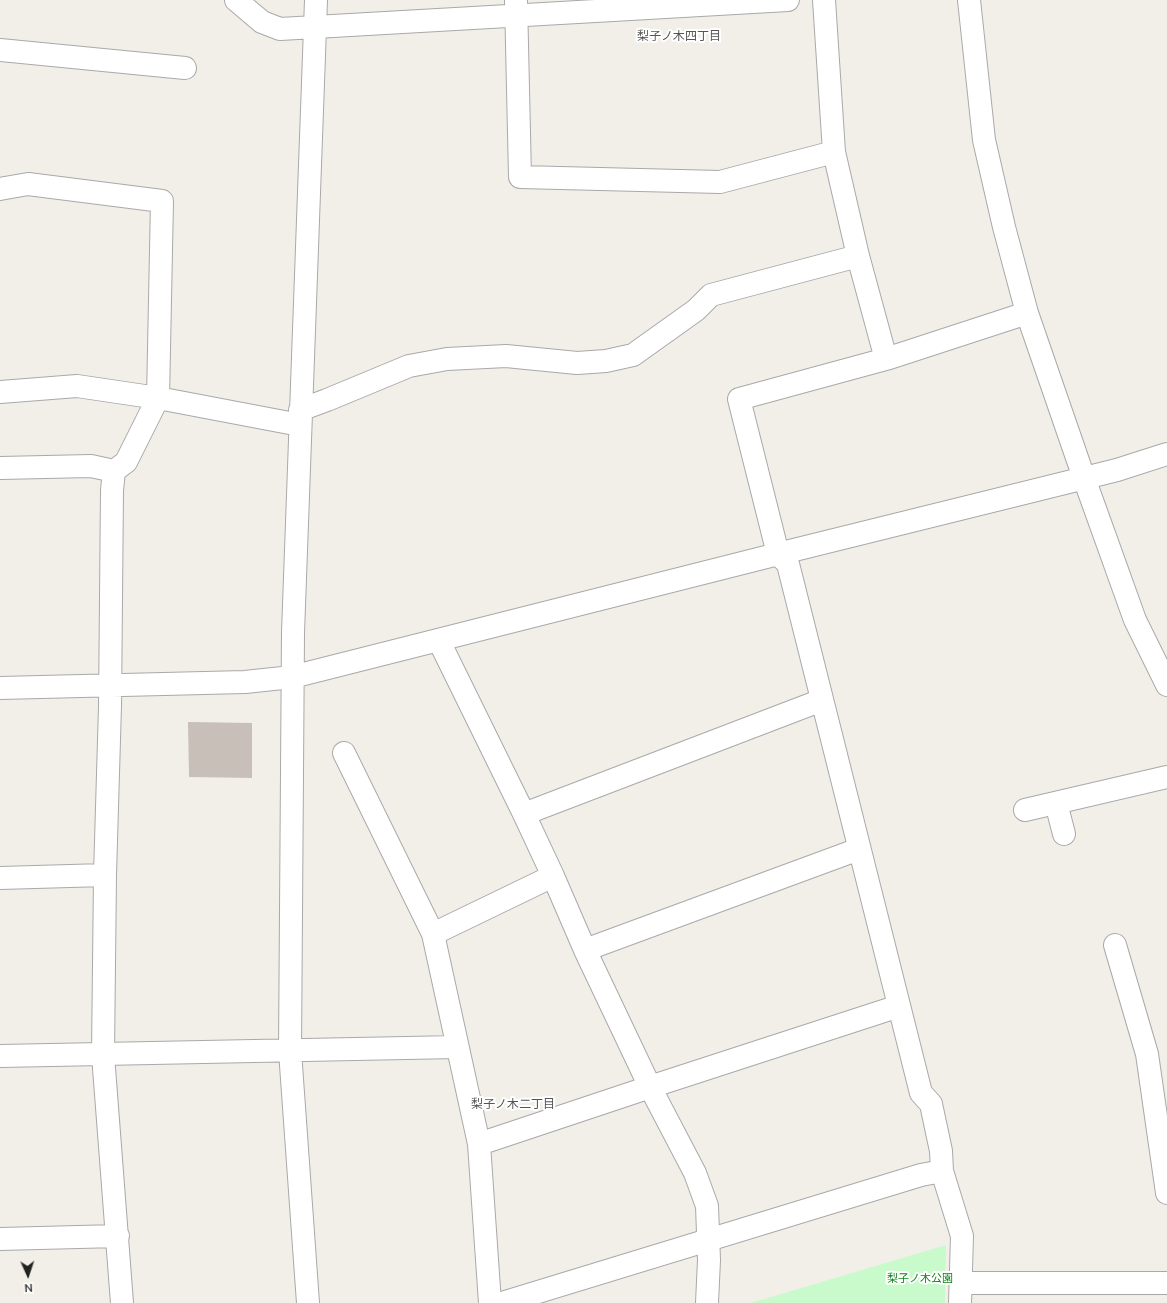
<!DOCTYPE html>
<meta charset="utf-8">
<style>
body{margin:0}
#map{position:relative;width:1167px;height:1303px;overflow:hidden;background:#f2efe9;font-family:"Nunito Sans",sans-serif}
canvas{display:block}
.north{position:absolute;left:8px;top:1255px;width:40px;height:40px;-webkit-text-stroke:3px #fff;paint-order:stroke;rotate:177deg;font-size:11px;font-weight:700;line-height:16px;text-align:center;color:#222}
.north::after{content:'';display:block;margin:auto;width:14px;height:18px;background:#222;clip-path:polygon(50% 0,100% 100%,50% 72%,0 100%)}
</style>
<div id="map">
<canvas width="1167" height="1303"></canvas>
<div class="north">N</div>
</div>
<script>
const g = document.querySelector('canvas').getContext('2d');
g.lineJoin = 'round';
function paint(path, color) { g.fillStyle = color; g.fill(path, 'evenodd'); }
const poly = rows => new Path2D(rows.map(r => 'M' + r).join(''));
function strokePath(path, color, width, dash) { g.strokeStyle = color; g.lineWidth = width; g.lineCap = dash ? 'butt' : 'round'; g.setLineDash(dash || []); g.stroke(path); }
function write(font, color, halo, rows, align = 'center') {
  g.font = font + ' "Nunito Sans","Noto Sans JP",sans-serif'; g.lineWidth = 4; g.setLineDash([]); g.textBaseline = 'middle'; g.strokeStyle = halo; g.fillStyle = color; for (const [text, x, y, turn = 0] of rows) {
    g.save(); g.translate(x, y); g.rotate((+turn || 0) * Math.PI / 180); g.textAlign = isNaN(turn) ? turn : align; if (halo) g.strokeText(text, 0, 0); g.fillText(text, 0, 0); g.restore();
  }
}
const park = poly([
 [946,1245,945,1303,751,1303]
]);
const building = poly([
 [188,722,252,723,252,778,189,777]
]);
const minor = poly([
 [236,0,262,22,280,29,788,0],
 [516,0,520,177,720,182,834,152],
 [824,0,834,152,858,256,886,359],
 [969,0,984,140,1004,227,1027,313,1084,478,1135,620,1167,685],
 [0,50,185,68],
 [0,189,28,184,162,201,158,398,126,462,114,471,112,490,110,706,105,875,103,1055,122,1303],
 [0,392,77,386,158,398,300,425],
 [300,410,327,400,409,366,447,359,506,356,577,363,606,361,633,355,696,310,711,295,858,256],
 [0,468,91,466,114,471],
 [439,641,524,814,553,876,585,950,650,1087,695,1173,707,1206,709,1260,707,1303],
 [0,688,245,682,292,677,778,554,1117,470,1167,454],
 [344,753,433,934,479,1144,490,1303],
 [1056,803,1064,834],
 [1025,810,1167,777],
 [524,814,822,700],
 [0,878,105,875],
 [433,934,553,876],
 [1115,945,1147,1054,1167,1193],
 [585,950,859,849],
 [0,1056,457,1047],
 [479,1144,650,1087,899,1006],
 [0,1239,118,1236],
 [961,1283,1167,1283],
 [308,1303,290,1051,293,633,316,0],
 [502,1303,921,1175,942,1171],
 [960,1303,962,1236,942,1171,941,1151,931,1104,921,1093,788,564,778,554,739,399,886,359,1027,313]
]);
const parkNames = [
 ["梨子ノ木公園",920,1279]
];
const neighbourhoodNames = [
 ["梨子ノ木四丁目",679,37],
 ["梨子ノ木二丁目",513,1105]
];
paint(park, '#c8facc');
paint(building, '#c7bfb8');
strokePath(minor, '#a9a9a9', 24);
strokePath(minor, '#fff', 22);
write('11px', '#0c8416', '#fff', parkNames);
write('12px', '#555', '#fff', neighbourhoodNames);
</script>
